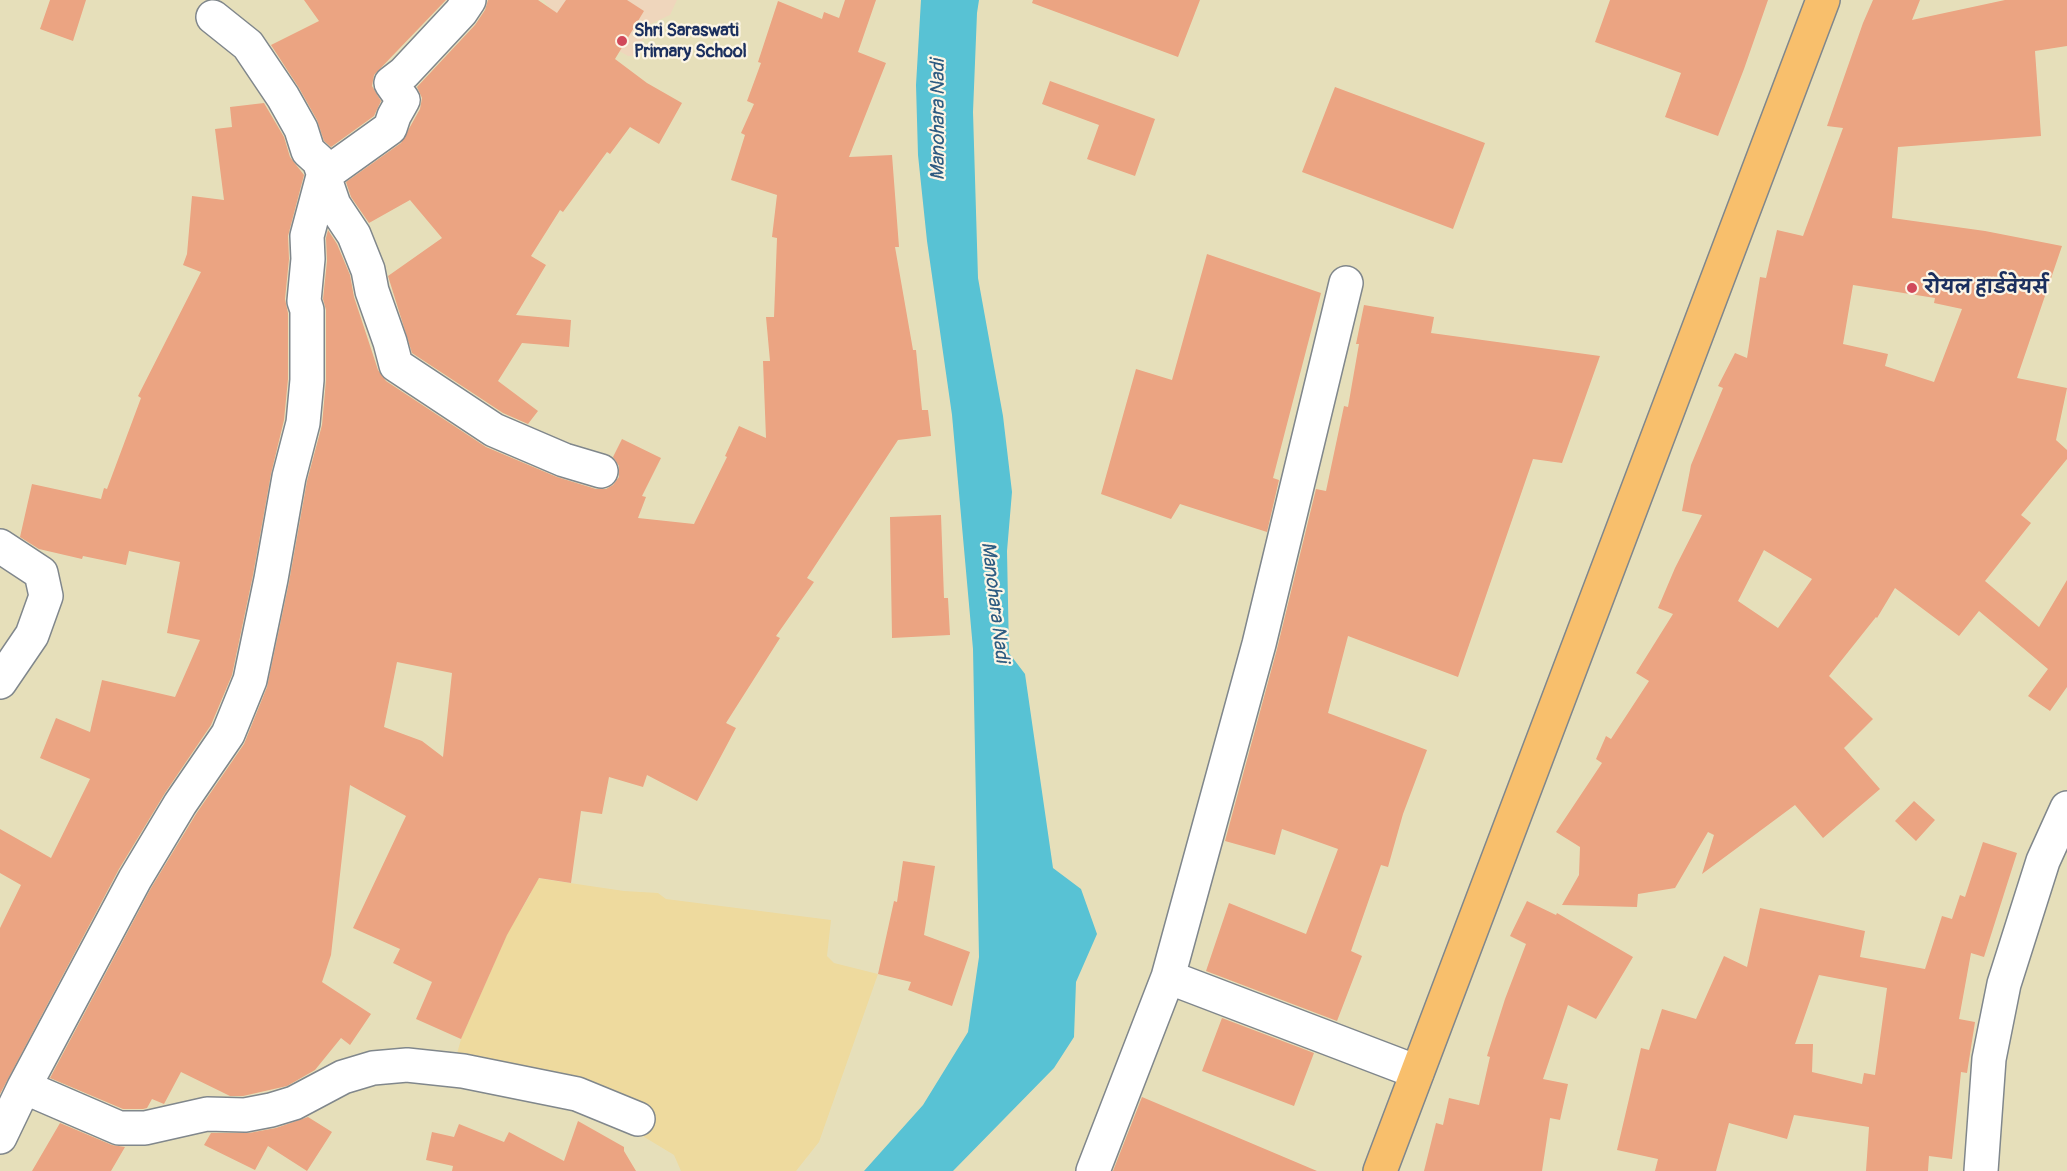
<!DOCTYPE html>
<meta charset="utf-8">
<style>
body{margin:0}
canvas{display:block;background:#e6dfba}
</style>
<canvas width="2067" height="1171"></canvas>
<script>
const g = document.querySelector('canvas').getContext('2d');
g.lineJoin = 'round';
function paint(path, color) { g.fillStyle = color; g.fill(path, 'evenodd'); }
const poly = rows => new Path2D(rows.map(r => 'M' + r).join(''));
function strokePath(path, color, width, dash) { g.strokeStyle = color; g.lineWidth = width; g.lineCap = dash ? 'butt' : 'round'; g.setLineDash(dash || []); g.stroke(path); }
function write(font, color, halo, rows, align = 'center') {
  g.font = font + ' Pangolin,"Playpen Sans Deva",sans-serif'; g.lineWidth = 4.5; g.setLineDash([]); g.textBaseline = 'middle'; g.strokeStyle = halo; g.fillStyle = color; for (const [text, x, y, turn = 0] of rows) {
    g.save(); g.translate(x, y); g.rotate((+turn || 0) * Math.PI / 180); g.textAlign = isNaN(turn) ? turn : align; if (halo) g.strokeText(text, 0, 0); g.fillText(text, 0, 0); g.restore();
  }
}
const built = poly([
 [543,0,677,0,670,15,648,25,637,56,628,56,557,16]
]);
const sand = poly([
 [536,878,624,891,658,893,666,899,831,920,827,956,834,963,878,974,819,1142,796,1171,681,1171,674,1155,636,1132,592,1113,449,1083,461,1039,516,914,520,912,530,895]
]);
const water = poly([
 [921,0,979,0,977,13,973,112,978,278,1003,416,1012,492,1007,551,1009,653,1025,674,1053,868,1081,889,1097,934,1076,982,1074,1037,1054,1068,953,1171,864,1171,923,1105,968,1032,979,957,973,649,952,415,927,241,918,155,916,85]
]);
const building = poly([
 [50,0,86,0,73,41,40,29],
 [304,0,446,0,374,75,372,86,381,101,374,116,331,147,324,141,317,120,299,88,271,45,319,21],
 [488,0,538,0,557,13,566,0,627,0,644,11,615,59,647,83,682,103,659,144,630,127,610,154,607,152,563,212,560,210,531,256,546,265,516,315,571,320,569,347,522,343,498,381,538,411,528,424,503,413,412,353,388,276,442,238,410,200,369,223,351,197,346,182,401,143,420,109,422,98,417,87,475,25,485,10],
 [845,0,876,0,858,52,886,63,849,157,892,155,899,247,895,247,913,350,916,350,922,410,928,410,931,436,898,440,807,578,814,582,776,636,780,638,726,723,736,728,697,801,647,775,643,787,609,777,602,814,581,811,571,883,539,878,507,935,461,1039,416,1019,432,982,393,963,400,949,353,928,406,816,350,785,331,955,322,982,371,1014,350,1045,341,1038,315,1070,287,1086,243,1096,230,1096,181,1072,164,1104,152,1099,147,1108,143,1109,123,1109,50,1078,151,888,196,814,244,744,267,687,289,582,307,481,322,425,326,380,326,310,323,299,327,261,326,238,328,230,337,244,350,275,354,297,378,370,386,381,486,447,557,477,596,489,606,489,613,485,619,477,619,466,613,457,622,439,661,458,642,496,646,497,638,518,694,524,727,457,725,456,739,426,766,438,763,361,770,361,766,317,774,317,777,238,772,237,777,195,731,180,745,135,741,133,754,104,747,101,761,63,758,62,778,1,822,19,824,12,839,18],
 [397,662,452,673,443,757,422,741,384,727],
 [1033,0,1200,0,1178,57,1032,3],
 [1610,0,1768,0,1744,69,1718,136,1665,117,1681,73,1595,42],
 [1873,0,1920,0,1912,20,2005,0,2067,0,2067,46,2035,51,2041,136,1898,147,1892,218,1985,231,2062,246,2017,378,2067,388,2056,440,2067,450,2067,459,2021,515,2031,523,1985,581,2039,627,2067,580,2067,687,2050,711,2028,696,2048,669,1979,611,1959,636,1895,588,1877,618,1876,617,1829,676,1873,719,1844,748,1880,789,1823,838,1795,805,1702,874,1714,835,1708,832,1675,888,1638,894,1637,907,1562,905,1579,875,1580,847,1556,832,1602,763,1596,759,1606,736,1611,739,1649,681,1636,673,1673,614,1658,608,1675,568,1702,515,1682,511,1691,465,1723,388,1718,386,1735,353,1747,358,1760,277,1766,278,1777,230,1803,236,1843,128,1827,126,1863,23],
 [1853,285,1935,298,1934,303,1962,309,1934,382,1885,366,1888,354,1843,344],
 [1764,550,1812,579,1778,628,1738,601],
 [1050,81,1155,119,1135,176,1087,159,1099,125,1042,104],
 [1335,87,1485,143,1453,229,1302,172],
 [264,103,284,137,290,157,304,175,288,236,289,259,285,299,288,313,288,379,284,420,271,474,253,575,232,675,211,725,165,793,119,869,0,1094,0,928,21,885,0,873,0,829,51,858,90,779,40,758,56,718,90,732,102,680,175,697,200,640,167,633,180,562,129,551,126,565,83,556,82,559,39,549,20,537,32,484,101,499,104,488,107,489,141,398,138,396,201,272,183,265,187,254,192,196,224,200,215,129,232,127,230,107],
 [1207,254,1321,293,1273,478,1279,480,1267,532,1180,504,1171,519,1101,494,1136,369,1172,380],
 [1364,305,1434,317,1431,333,1600,356,1562,463,1533,459,1458,677,1348,636,1328,713,1427,750,1403,814,1388,867,1381,865,1351,951,1362,956,1337,1021,1206,971,1229,903,1306,934,1338,849,1282,829,1275,855,1225,841,1277,649,1316,489,1326,491,1344,406,1348,407,1359,344,1356,344],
 [941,515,944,598,948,598,950,635,892,638,890,517],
 [1914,801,1935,820,1916,841,1895,821],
 [1983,842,2017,853,1984,957,1971,953,1959,1019,1975,1022,1967,1073,1961,1072,1952,1159,1929,1156,1928,1171,1866,1171,1869,1127,1794,1115,1787,1139,1729,1123,1716,1171,1655,1171,1658,1159,1617,1150,1641,1048,1649,1050,1662,1009,1696,1019,1724,956,1747,967,1760,908,1865,931,1860,957,1925,969,1942,916,1952,919,1960,895,1965,897],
 [1819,975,1887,988,1875,1075,1864,1073,1862,1084,1812,1072,1813,1044,1795,1044],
 [903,861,935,866,924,935,970,952,952,1006,908,990,911,982,878,974,894,901,897,902],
 [1527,901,1556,915,1557,913,1633,957,1596,1019,1568,1005,1543,1079,1568,1084,1560,1120,1550,1118,1542,1171,1424,1171,1436,1123,1443,1125,1449,1098,1479,1105,1490,1057,1487,1056,1505,999,1526,944,1510,936],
 [1222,1018,1314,1053,1294,1106,1202,1071],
 [1142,1097,1317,1171,1113,1171],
 [308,1117,332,1132,307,1171,268,1146,255,1170,204,1145,211,1133,249,1133,276,1128],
 [578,1121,624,1147,624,1151,636,1171,452,1171,453,1166,426,1160,432,1132,454,1137,459,1124,504,1142,509,1132,564,1161],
 [60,1123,112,1145,125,1147,111,1171,32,1171]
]);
const street = poly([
 [213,17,248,45,283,97,301,129,308,151,319,161,334,205,354,235,368,270,372,291,390,342,396,365,494,430,564,460,601,471],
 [0,546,41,573,46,596,32,635,0,682],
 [1168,977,1417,1072],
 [24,1087,119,1128,145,1128,207,1114,245,1115,271,1110,294,1103,343,1077,373,1068,407,1065,463,1071,577,1094,638,1119],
 [0,1137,24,1087,135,879,180,804,228,734,250,680,271,579,289,477,303,423,307,380,307,310,304,301,308,259,307,236,323,176,390,128,394,116,403,100,391,83,404,73,461,12,469,0],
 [1093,1171,1168,977,1259,644,1346,283],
 [1981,1171,1989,1059,2004,984,2043,861,2067,808]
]);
const primary = poly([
 [1380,1171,1823,0]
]);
const markers = [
 [622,41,6,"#d1495b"],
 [1912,288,6,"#d1495b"]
];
const poiNames = [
 ["Shri Saraswati",634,31],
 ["Primary School",634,52],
 ["रोयल हार्डवेयर्स",1924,288]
];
const waterNames = [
 ["Manohara Nadi",939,120,-90],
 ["Manohara Nadi",994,602,83]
];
paint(built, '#efd6bc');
paint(sand, '#eeda9e');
paint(water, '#58c2d4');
paint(building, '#eba482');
strokePath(street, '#80878c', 36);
strokePath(primary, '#80878c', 36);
strokePath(street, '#fff', 33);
strokePath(primary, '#f8bf6c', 33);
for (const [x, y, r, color] of markers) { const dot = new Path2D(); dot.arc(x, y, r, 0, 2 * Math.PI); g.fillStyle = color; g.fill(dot); strokePath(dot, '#fcf5e5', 2); }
write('bold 18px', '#1b2f5e', '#fcf5e5', poiNames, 'left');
write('italic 20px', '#2d5b81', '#fcf5e5', waterNames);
</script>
